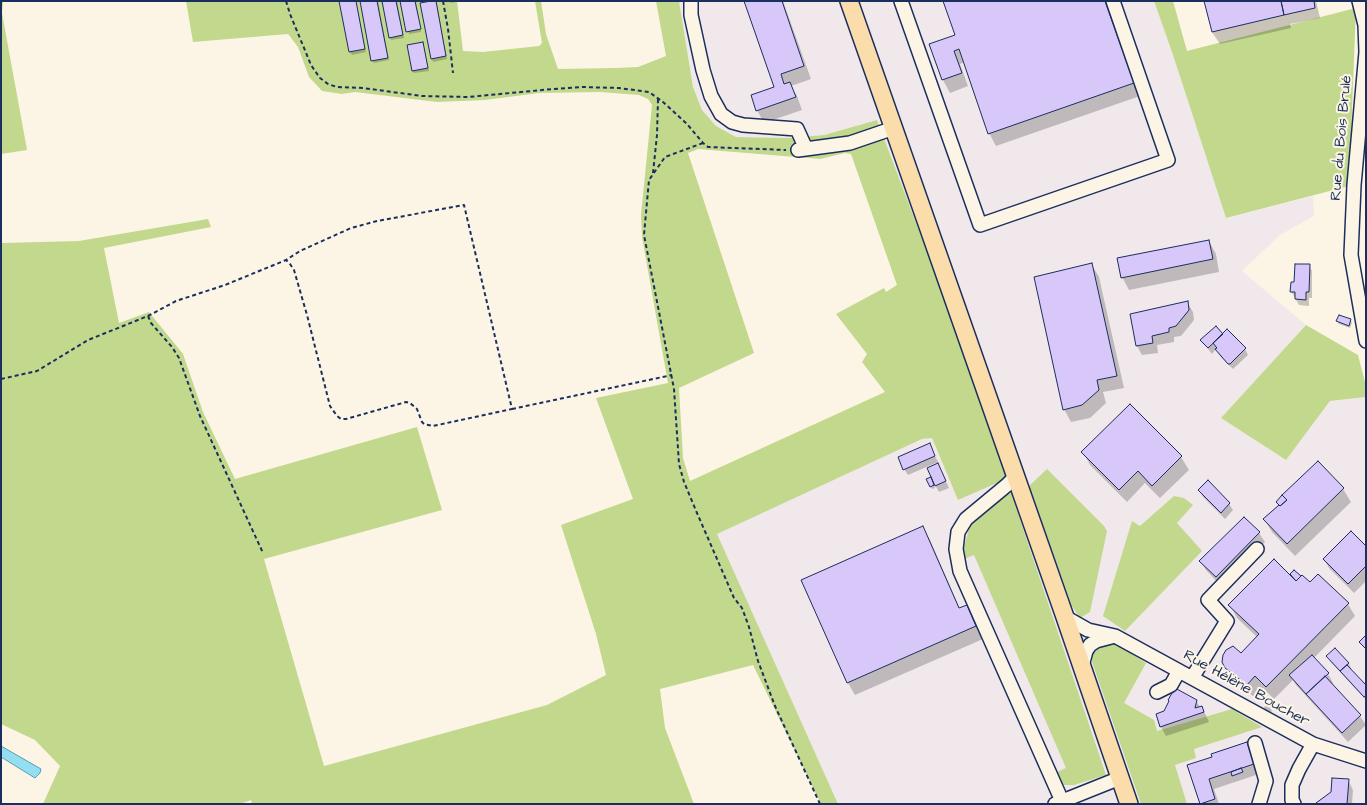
<!DOCTYPE html>
<meta charset="utf-8">
<style>
body{margin:0}
#map{position:relative;width:1367px;height:805px;overflow:hidden;background:#fcf5e5;font-family:"Architects Daughter",sans-serif}
canvas{display:block}
.frame{position:absolute;inset:0;border:2px solid #1b2f5e;pointer-events:none}
</style>
<div id="map">
<canvas width="1367" height="805"></canvas>
<div class="frame"></div>
</div>
<script>
const g = document.querySelector('canvas').getContext('2d');
g.lineJoin = 'round';
function paint(path, color) { g.fillStyle = color; g.fill(path, 'evenodd'); }
const poly = rows => new Path2D(rows.map(r => 'M' + r).join(''));
function strokePath(path, color, width, dash) { g.strokeStyle = color; g.lineWidth = width; g.lineCap = dash ? 'butt' : 'round'; g.setLineDash(dash || []); g.stroke(path); }
function write(font, color, halo, rows, align = 'center') {
  g.font = font + ' "Architects Daughter",sans-serif'; g.lineWidth = 4; g.setLineDash([]); g.textBaseline = 'middle'; g.strokeStyle = halo; g.fillStyle = color; for (const [text, x, y, turn = 0] of rows) {
    g.save(); g.translate(x, y); g.rotate((+turn || 0) * Math.PI / 180); g.textAlign = isNaN(turn) ? turn : align; if (halo) g.strokeText(text, 0, 0); g.fillText(text, 0, 0); g.restore();
  }
}
const built = poly([
 [679,1,1154,1,1173,55,1226,218,1313,196,1314,216,1280,235,1242,271,1306,325,1221,418,1286,460,1330,401,1366,397,1366,804,838,804,716,534,922,439,932,438,958,500,948,307,877,120,824,135,790,138,736,137,716,126,702,110,693,87]
]);
const green = poly([
 [1,1,3,1,2,13,27,150,1,154],
 [186,1,457,1,463,51,483,52,539,46,542,43,535,1,541,1,546,34,558,69,616,68,638,67,666,56,656,1,679,1,693,87,702,110,716,126,736,137,790,138,824,135,877,120,948,307,1008,478,958,500,932,438,922,439,717,534,838,804,821,804,753,665,660,689,665,728,694,804,252,804,251,800,240,804,43,804,60,766,35,740,1,724,1,243,79,241,208,219,211,227,104,248,119,323,149,312,183,354,203,412,235,479,417,427,442,510,264,559,324,766,547,705,606,675,596,634,561,525,633,499,596,398,668,383,642,237,641,215,652,105,648,99,639,95,600,92,539,93,485,100,437,102,355,92,342,94,322,91,309,77,298,47,288,34,193,42],
 [698,149,820,159,845,153,851,154,897,285,886,292,884,288,836,314,867,354,862,362,885,392,690,481,683,458,679,388,754,353,688,153],
 [1154,1,1173,1,1187,51,1356,8,1349,186,1226,218,1173,55],
 [1306,325,1358,355,1366,386,1366,397,1330,401,1286,460,1221,418],
 [1047,469,1104,526,1107,531,1090,612,1080,618,1072,606,1029,486],
 [1011,493,1106,775,1074,785,1063,785,1057,772,1066,768,974,555,964,559,962,555,970,525,1003,496],
 [1174,496,1184,498,1193,505,1177,523,1202,551,1125,631,1103,616,1132,521,1140,526],
 [1116,644,1146,663,1124,703,1154,720,1157,731,1232,709,1262,727,1194,749,1196,758,1175,765,1187,804,1141,804,1091,659,1094,653,1101,647,1107,645]
]);
const water = poly([
 [1,746,41,769,40,773,35,778,1,757,1,746]
]);
const shadow = poly([
 [340,1,356,1,366,52,352,55,350,52],
 [361,1,378,1,389,60,374,63,372,60],
 [383,1,397,1,404,38,391,40,390,37],
 [401,1,416,1,421,32,409,34],
 [435,1,437,4,447,59,433,62,432,59,421,4],
 [450,1,456,1,456,2,451,3],
 [745,1,783,1,811,79,791,86,797,96,802,110,764,123,757,110,775,88],
 [944,1,1108,1,1140,96,996,146,989,133,965,62,960,64,968,86,950,93,943,80,931,44,956,35],
 [1205,1,1316,1,1320,18,1290,24,1291,28,1220,44,1212,32],
 [423,43,429,71,414,73,412,71],
 [1209,241,1216,254,1219,272,1129,290,1122,277],
 [1092,265,1099,277,1124,388,1103,392,1106,403,1090,418,1071,422,1064,409],
 [1309,265,1312,271,1312,298,1309,298,1309,306,1299,305,1291,291,1295,283],
 [1187,302,1193,312,1194,320,1181,336,1174,337,1174,342,1157,345,1158,353,1142,355,1137,346],
 [1350,320,1352,323,1350,328,1339,324,1337,321],
 [1223,335,1245,349,1248,355,1233,369,1220,356,1216,349,1212,354,1202,341],
 [1130,405,1181,457,1189,470,1160,498,1145,483,1127,502,1090,465,1083,452],
 [929,444,938,462,908,475,904,469],
 [1318,462,1343,489,1351,502,1295,556,1272,532,1265,520,1279,506,1277,502],
 [941,471,949,488,939,492,934,483,933,484,935,488,932,489,927,480],
 [1199,490,1229,504,1233,510,1225,519,1203,497],
 [1244,518,1259,533,1265,542,1221,586,1206,570,1200,561],
 [922,527,930,540,960,609,967,606,983,639,855,695,848,683,803,580],
 [1366,547,1366,581,1354,593,1329,568,1324,559],
 [1294,571,1310,584,1348,604,1355,616,1314,658,1328,674,1333,683,1332,685,1360,716,1366,725,1348,742,1296,685,1293,680,1274,699,1263,688,1254,697,1237,684,1224,665,1241,654,1257,637,1237,618,1230,605,1290,576],
 [1335,649,1349,664,1352,670,1351,671,1366,686,1366,700,1331,662,1327,656],
 [1196,701,1200,707,1202,707,1209,722,1166,736,1161,727,1157,714],
 [1265,706,1270,708,1272,711,1270,713,1266,711,1264,708],
 [1246,743,1252,753,1259,774,1214,789,1219,804,1201,804,1188,765,1213,757],
 [1348,780,1353,790,1352,804,1317,804]
]);
const building = poly([
 [339,1,356,1,365,49,349,52,339,1],
 [360,1,377,1,388,58,371,61,360,1],
 [382,1,396,1,403,35,389,38,382,1],
 [400,1,415,1,421,29,406,32,400,1],
 [431,1,436,1,446,56,431,59,420,3,431,1],
 [744,1,782,1,804,66,781,74,784,84,790,82,796,97,756,111,751,95,774,87,744,1],
 [943,1,1105,1,1134,83,988,134,959,49,954,51,962,73,942,80,929,44,955,35,943,1],
 [1204,1,1281,1,1284,15,1212,32,1204,1],
 [1281,1,1314,1,1315,8,1284,15,1281,1],
 [423,42,428,68,412,71,407,45,423,42],
 [1209,240,1213,259,1121,278,1117,258,1209,240],
 [1092,263,1117,376,1097,380,1099,390,1082,405,1063,410,1034,277,1092,263],
 [1295,264,1310,264,1309,292,1306,292,1306,300,1295,299,1295,292,1290,292,1291,282,1294,282,1295,264],
 [1188,301,1189,310,1176,326,1169,328,1169,332,1152,336,1153,343,1136,346,1130,314,1188,301],
 [1339,315,1351,319,1349,326,1336,321,1339,315],
 [1216,326,1223,334,1208,348,1200,340,1216,326],
 [1227,329,1246,348,1230,364,1228,364,1215,349,1217,348,1213,343,1227,329],
 [1130,404,1182,456,1152,486,1138,471,1119,490,1081,452,1130,404],
 [930,443,935,456,903,470,898,457,930,443],
 [1318,461,1344,488,1287,544,1263,519,1279,505,1280,506,1287,500,1282,495,1318,461],
 [938,463,946,481,935,486,927,468,938,463],
 [931,477,934,485,930,487,926,479,931,477],
 [1208,480,1230,503,1221,513,1198,490,1208,480],
 [1282,495,1287,500,1280,506,1276,502,1282,495],
 [1244,517,1260,532,1216,577,1199,561,1244,517],
 [923,526,959,608,967,605,976,626,847,683,801,580,923,526],
 [1351,531,1366,546,1366,566,1348,584,1323,559,1351,531],
 [1274,559,1296,581,1302,575,1310,582,1318,574,1349,603,1266,687,1255,676,1247,685,1225,668,1222,662,1223,655,1226,650,1233,646,1241,653,1259,634,1228,605,1274,559],
 [1294,570,1301,576,1296,581,1290,574,1294,570],
 [1366,635,1366,649,1359,642,1366,635],
 [1335,648,1349,663,1340,671,1326,656,1335,648],
 [1312,655,1329,673,1306,694,1289,675,1312,655],
 [1347,665,1366,685,1366,696,1364,697,1340,671,1347,665],
 [1325,676,1361,715,1342,733,1306,694,1325,676],
 [1175,688,1197,700,1195,708,1202,706,1204,712,1160,727,1156,714,1164,711,1169,701,1168,700,1175,688],
 [1247,742,1254,764,1209,779,1215,799,1200,804,1187,765,1212,757,1211,754,1247,742],
 [1241,768,1243,772,1232,776,1231,772,1241,768],
 [1332,778,1349,779,1347,804,1316,804,1316,803,1331,792,1332,778]
]);
const path = poly([
 [286,1,290,14,311,65,320,78,328,84,337,87,363,88,422,96,468,97,553,89,582,87,619,88,649,92,663,102,687,124,703,143,708,147,786,150],
 [443,1,448,29,453,73],
 [703,143,665,157,649,180,644,235,674,389,679,464,684,482,697,513,734,598,742,608,749,627,758,661,775,706,820,804],
 [653,173,657,135,658,99],
 [148,316,151,323,172,347,179,358,200,416,263,553],
 [1,379,37,371,88,340,148,316,176,301,225,285,286,260,300,251,351,228,377,221,464,205,512,409,433,426,424,424,422,422,417,409,410,403,406,402,346,419,341,419,337,416,330,406,307,315,294,270,290,264,286,260],
 [512,409,672,375]
]);
const minor = poly([
 [691,1,691,15,703,70,711,96,721,114,732,122,743,125,797,129,806,149],
 [901,1,980,225,1168,160,1113,1],
 [1359,1,1365,25,1366,52,1354,185,1351,255,1366,341],
 [798,150,850,143,894,128],
 [1016,476,1007,485,966,519,958,532,956,549,960,571,1062,801],
 [1065,617,1088,630,1115,636,1096,641,1090,645,1086,651,1082,666],
 [1115,636,1313,744,1366,761],
 [1192,678,1227,621,1208,600,1257,549],
 [1157,692,1171,685,1179,671],
 [1255,743,1266,781,1259,804],
 [1055,804,1120,778],
 [1294,804,1292,800,1292,785,1299,769,1313,744]
]);
const major = poly([
 [849,1,1065,617,1129,804]
]);
const streetNames = [
 ["Rue du Bois Brulé",1342,138,-85],
 ["Rue Hélène Boucher",1246,689,29]
];
paint(built, '#f1e8eb');
paint(green, '#c2d88d');
paint(water, '#91dff0');
strokePath(water, '#6299b6', 1);
paint(shadow, '#0003');
paint(building, '#d7c8f9');
strokePath(building, '#1b2f5e', 1);
strokePath(minor, '#1b2f5e', 16);
strokePath(major, '#1b2f5e', 20);
strokePath(path, '#1b2f5e', 2, [4, 3]);
strokePath(minor, '#fcf5e5', 13);
strokePath(major, '#fbddab', 17);
write('15px', '#1b2f5e', '#fcf5e5', streetNames);
</script>
